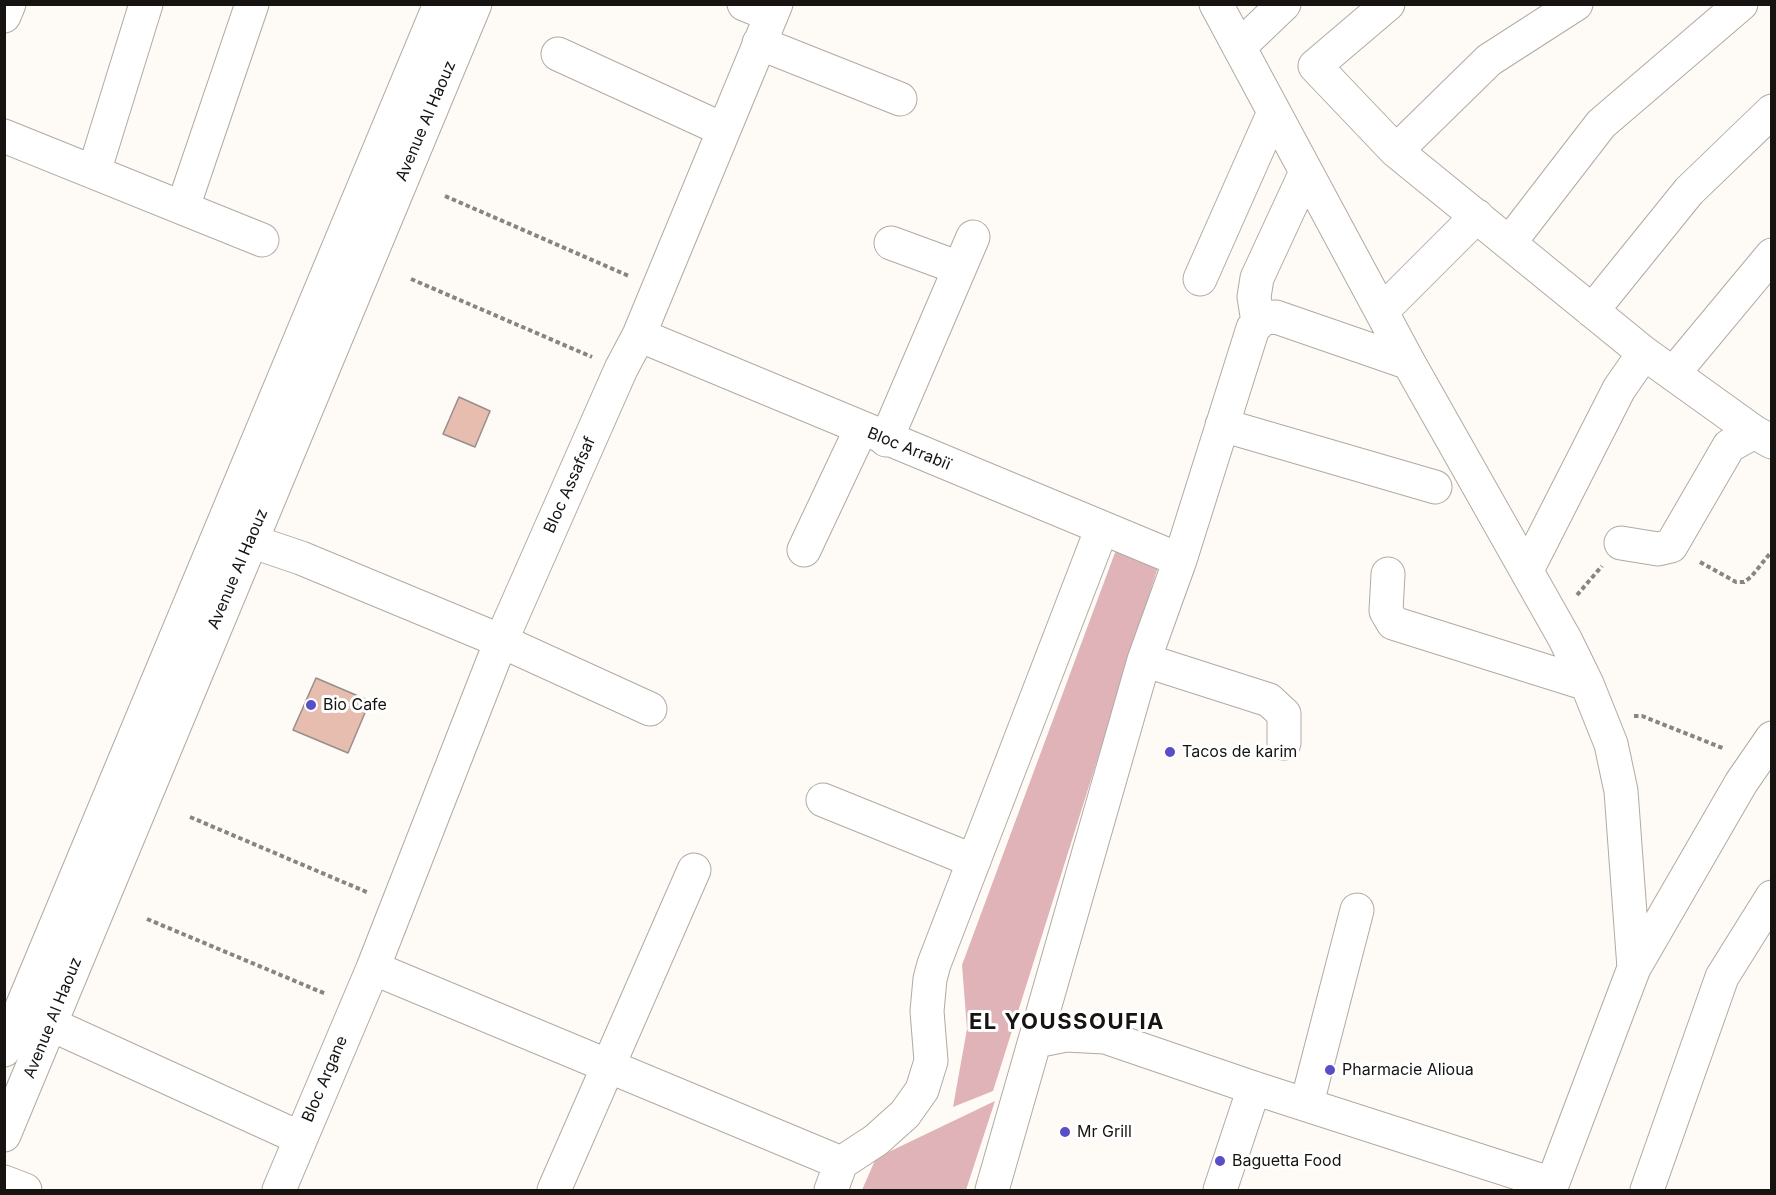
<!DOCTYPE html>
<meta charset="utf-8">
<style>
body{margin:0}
#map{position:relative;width:1776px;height:1195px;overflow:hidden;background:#fefaf5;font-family:Inter,sans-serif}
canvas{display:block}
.frame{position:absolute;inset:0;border:6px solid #161310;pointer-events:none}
</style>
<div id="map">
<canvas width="1776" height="1195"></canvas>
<div class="frame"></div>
</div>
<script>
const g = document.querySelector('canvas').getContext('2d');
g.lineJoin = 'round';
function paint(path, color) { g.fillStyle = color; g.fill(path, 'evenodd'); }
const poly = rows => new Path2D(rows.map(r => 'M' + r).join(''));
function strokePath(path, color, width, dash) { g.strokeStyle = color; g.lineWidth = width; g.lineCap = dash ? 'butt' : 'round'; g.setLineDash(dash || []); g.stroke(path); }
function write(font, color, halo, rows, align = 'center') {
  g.font = font + ' Inter,sans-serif'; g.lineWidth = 6; g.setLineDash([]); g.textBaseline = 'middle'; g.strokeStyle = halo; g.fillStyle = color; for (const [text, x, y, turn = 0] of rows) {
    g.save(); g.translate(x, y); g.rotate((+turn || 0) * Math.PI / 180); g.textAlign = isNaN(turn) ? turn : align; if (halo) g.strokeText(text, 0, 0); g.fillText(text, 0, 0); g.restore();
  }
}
const forest = poly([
 [1123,531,1163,551,993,1091,953,1107,967,1029,962,965],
 [995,1101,966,1190,862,1190,876,1158]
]);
const building = poly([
 [459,397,490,411,475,447,443,434,459,397],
 [316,678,370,701,348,753,293,730,316,678]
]);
const path = poly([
 [445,196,629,276],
 [411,279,592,357],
 [1700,562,1736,582,1744,582,1751,577,1772,551],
 [1577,595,1602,566],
 [1634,716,1642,716,1725,749],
 [190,817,369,893],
 [147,919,326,994]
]);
const minor = poly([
 [744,4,771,15],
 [1216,4,1409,363,1565,639,1587,684,1611,744,1621,791,1634,968],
 [1388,4,1315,66,1396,151,1644,353,1754,432,1772,442],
 [4,16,9,4],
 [759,43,900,99],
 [1239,47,1284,4],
 [558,54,724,130],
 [4,136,262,240],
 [1396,151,1489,60,1576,4],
 [94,172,146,4],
 [183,207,252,4],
 [1510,242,1601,124,1741,4],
 [891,243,959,268],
 [1200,279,1274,112],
 [1382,311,1477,216],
 [1592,311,1689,191,1772,111],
 [1258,322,1254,297,1257,278,1306,172],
 [639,335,1180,560],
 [1673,374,1772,255],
 [1222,425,1435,487],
 [886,440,973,237],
 [224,532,301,558,501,641,650,709],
 [1621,543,1658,549,1671,546,1729,446,1754,432],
 [804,550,861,429],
 [1527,570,1619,389,1644,353],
 [1388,574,1386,611,1393,623,1587,684],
 [1144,660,1269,700,1284,714,1284,743],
 [823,800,974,861],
 [373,968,841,1163],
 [50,1024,300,1138],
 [1036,1041,1066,1035,1105,1037,1254,1088,1552,1184],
 [1307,1103,1357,910],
 [4,1182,25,1190],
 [279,1190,373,968,501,641,621,369,639,335,776,4],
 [554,1190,694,870],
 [831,1190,841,1163,876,1140,905,1114,922,1090,931,1061,927,1011,930,979,934,964,1102,528],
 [992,1190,1144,660,1180,560,1253,328,1264,318,1276,317,1409,363],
 [1220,1190,1254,1088],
 [1550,1190,1634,968,1741,783,1772,738],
 [1647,1190,1722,977,1772,897]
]);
const major = poly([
 [4,1050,440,4],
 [4,1135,475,4]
]);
const markers = [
 [311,705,6,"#584fc7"],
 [1170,752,6,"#584fc7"],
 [1330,1070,6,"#584fc7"],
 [1065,1132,6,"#584fc7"],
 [1220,1161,6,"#584fc7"]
];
const streetNames = [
 ["Avenue Al Haouz",426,121,-67],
 ["Bloc Arrabiï",909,449,22],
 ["Bloc Assafsaf",570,485,-66],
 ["Avenue Al Haouz",238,569,-67],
 ["Avenue Al Haouz",53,1018,-68],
 ["Bloc Argane",325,1079,-67]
];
const poiNames = [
 ["Bio Cafe",323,705],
 ["Tacos de karim",1182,752],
 ["Pharmacie Alioua",1342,1070],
 ["Mr Grill",1077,1132],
 ["Baguetta Food",1232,1161]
];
const districtNames = [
 ["EL YOUSSOUFIA",1067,1022]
];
paint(forest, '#dfb3b8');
paint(building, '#e6bdaf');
strokePath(building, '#988e8a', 1.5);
strokePath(minor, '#b1aaa3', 35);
strokePath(major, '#b1aaa3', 35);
strokePath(path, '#888480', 4, [4.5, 3]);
strokePath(minor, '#fff', 33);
strokePath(major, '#fff', 33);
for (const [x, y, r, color] of markers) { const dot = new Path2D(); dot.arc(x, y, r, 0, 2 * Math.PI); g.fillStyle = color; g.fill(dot); strokePath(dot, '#fff', 2); }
write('16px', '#161310', '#fff', streetNames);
write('16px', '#161310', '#fff', poiNames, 'left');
g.letterSpacing = '1.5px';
write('bold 22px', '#161310', '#fff', districtNames);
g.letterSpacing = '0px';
</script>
